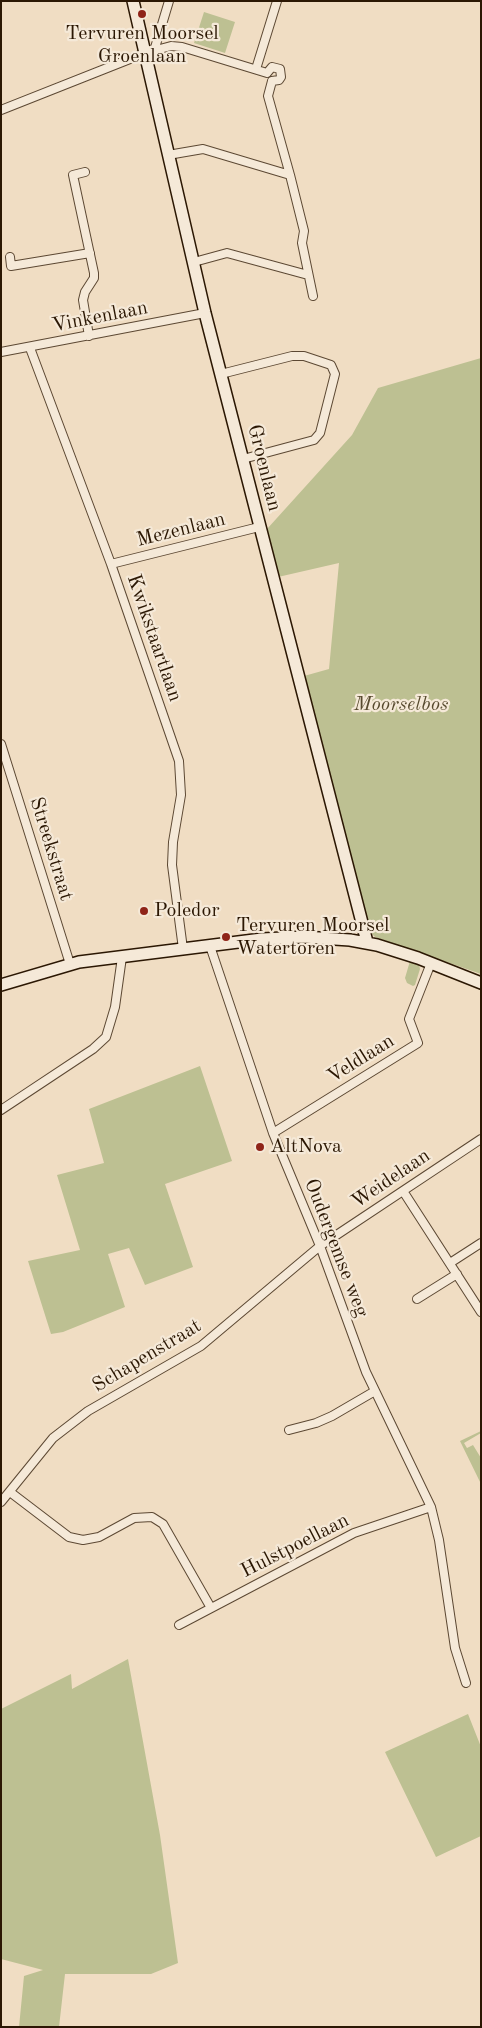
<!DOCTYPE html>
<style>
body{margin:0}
#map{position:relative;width:482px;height:2028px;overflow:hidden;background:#f0ddc3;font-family:"Old Standard TT",serif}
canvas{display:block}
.frame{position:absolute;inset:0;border:2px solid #2b1703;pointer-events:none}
</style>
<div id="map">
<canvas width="482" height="2028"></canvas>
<div class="frame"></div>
</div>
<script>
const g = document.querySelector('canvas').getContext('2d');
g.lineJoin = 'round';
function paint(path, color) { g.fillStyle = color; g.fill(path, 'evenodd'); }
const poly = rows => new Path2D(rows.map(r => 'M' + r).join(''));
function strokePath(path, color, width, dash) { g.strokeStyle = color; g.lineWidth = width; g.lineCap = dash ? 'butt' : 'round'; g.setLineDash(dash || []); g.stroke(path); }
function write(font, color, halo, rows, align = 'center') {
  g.font = font + ' "Old Standard TT",serif'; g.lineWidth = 4.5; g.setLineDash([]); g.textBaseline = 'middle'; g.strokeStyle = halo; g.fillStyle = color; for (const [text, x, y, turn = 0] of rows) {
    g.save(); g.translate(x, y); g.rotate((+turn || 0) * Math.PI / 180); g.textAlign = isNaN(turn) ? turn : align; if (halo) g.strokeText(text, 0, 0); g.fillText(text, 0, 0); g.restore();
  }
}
const green = poly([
 [204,12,235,22,225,53,194,43],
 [481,358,481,974,375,937,371,933,304,676,329,669,339,563,278,577,267,529,352,435,378,388],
 [410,961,419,965,420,969,415,985,413,986,407,983,405,978],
 [200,1066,232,1161,165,1184,193,1267,145,1285,129,1248,108,1254,125,1307,63,1332,51,1334,28,1261,80,1250,57,1175,104,1163,89,1109],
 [481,1431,481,1433,464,1443,467,1448,473,1445,481,1458,481,1484,460,1441],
 [128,1659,160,1835,178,1963,151,1974,65,1974,59,2027,19,2027,24,1976,43,1970,1,1959,1,1709,71,1674,72,1689],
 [468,1714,481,1747,481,1836,436,1857,385,1752]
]);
const street = poly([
 [154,51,169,1],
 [256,69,277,1],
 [267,73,272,67,280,69,281,77,279,80,272,81],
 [272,81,268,96,290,175],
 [1,110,145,53,171,46,182,47,267,73],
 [168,155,203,149,290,175,304,231,302,243,313,296],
 [85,172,73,175,94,273,94,278,85,292,83,300,89,336],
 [10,257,11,266,90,253],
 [194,262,227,253,308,275],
 [30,348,111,564,179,761,181,795,173,842,172,865,183,949],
 [1,352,205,313],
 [221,374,292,356,304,356,331,365,335,374,320,433,314,440,243,459],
 [111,564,259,527],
 [1,744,70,964],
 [210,946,273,1133,320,1246,366,1372,431,1507,439,1540,455,1648,466,1683],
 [1,1110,93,1049,106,1037,115,1007,122,957],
 [273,1133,418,1043,409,1019,431,963],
 [403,1191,481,1312],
 [450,1263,481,1243],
 [417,1299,457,1274],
 [289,1430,316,1423,332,1416,375,1391],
 [10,1492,69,1537,83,1540,99,1537,134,1518,152,1517,163,1524,211,1608],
 [1,1502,53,1438,88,1411,201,1346,320,1246,481,1139],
 [179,1625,354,1533,431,1507]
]);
const secondary = poly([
 [133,1,205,313,367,942],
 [1,985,79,962,262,939,304,937,350,940,377,945,418,958,481,983]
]);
const markers = [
 [142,14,5,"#8f2418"],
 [144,911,5,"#8f2418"],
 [226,937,5,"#8f2418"],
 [260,1147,5,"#8f2418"]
];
const poiNames = [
 ["Tervuren Moorsel",142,34,"center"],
 ["Groenlaan",142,57,"center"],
 ["Poledor",154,911],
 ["Tervuren Moorsel",236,926],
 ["Watertoren",236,949],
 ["AltNova",270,1147]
];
const streetNames = [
 ["Vinkenlaan",100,317,-11],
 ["Groenlaan",264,468,76],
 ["Mezenlaan",181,530,-14],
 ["Kwikstaartlaan",154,638,71],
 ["Streekstraat",51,849,73],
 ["Veldlaan",361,1059,-32],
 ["Weidelaan",391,1179,-34],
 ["Oudergemse weg",336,1248,69],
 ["Schapenstraat",147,1356,-31],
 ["Hulstpoellaan",295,1546,-27]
];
const parkNames = [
 ["Moorselbos",401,705]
];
paint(green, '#bdc092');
strokePath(street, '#5c4833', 10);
strokePath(secondary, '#2b1703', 14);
strokePath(street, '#f5e9d8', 8);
strokePath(secondary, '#f5e9d8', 11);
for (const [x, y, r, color] of markers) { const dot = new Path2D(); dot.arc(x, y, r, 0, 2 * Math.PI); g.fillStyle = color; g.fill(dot); strokePath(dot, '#f5e9d8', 2); }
write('20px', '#2b1703', '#f5e9d8', poiNames, 'left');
write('20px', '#2b1703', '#f5e9d8', streetNames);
write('italic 20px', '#574a2e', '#f5e9d8', parkNames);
</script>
